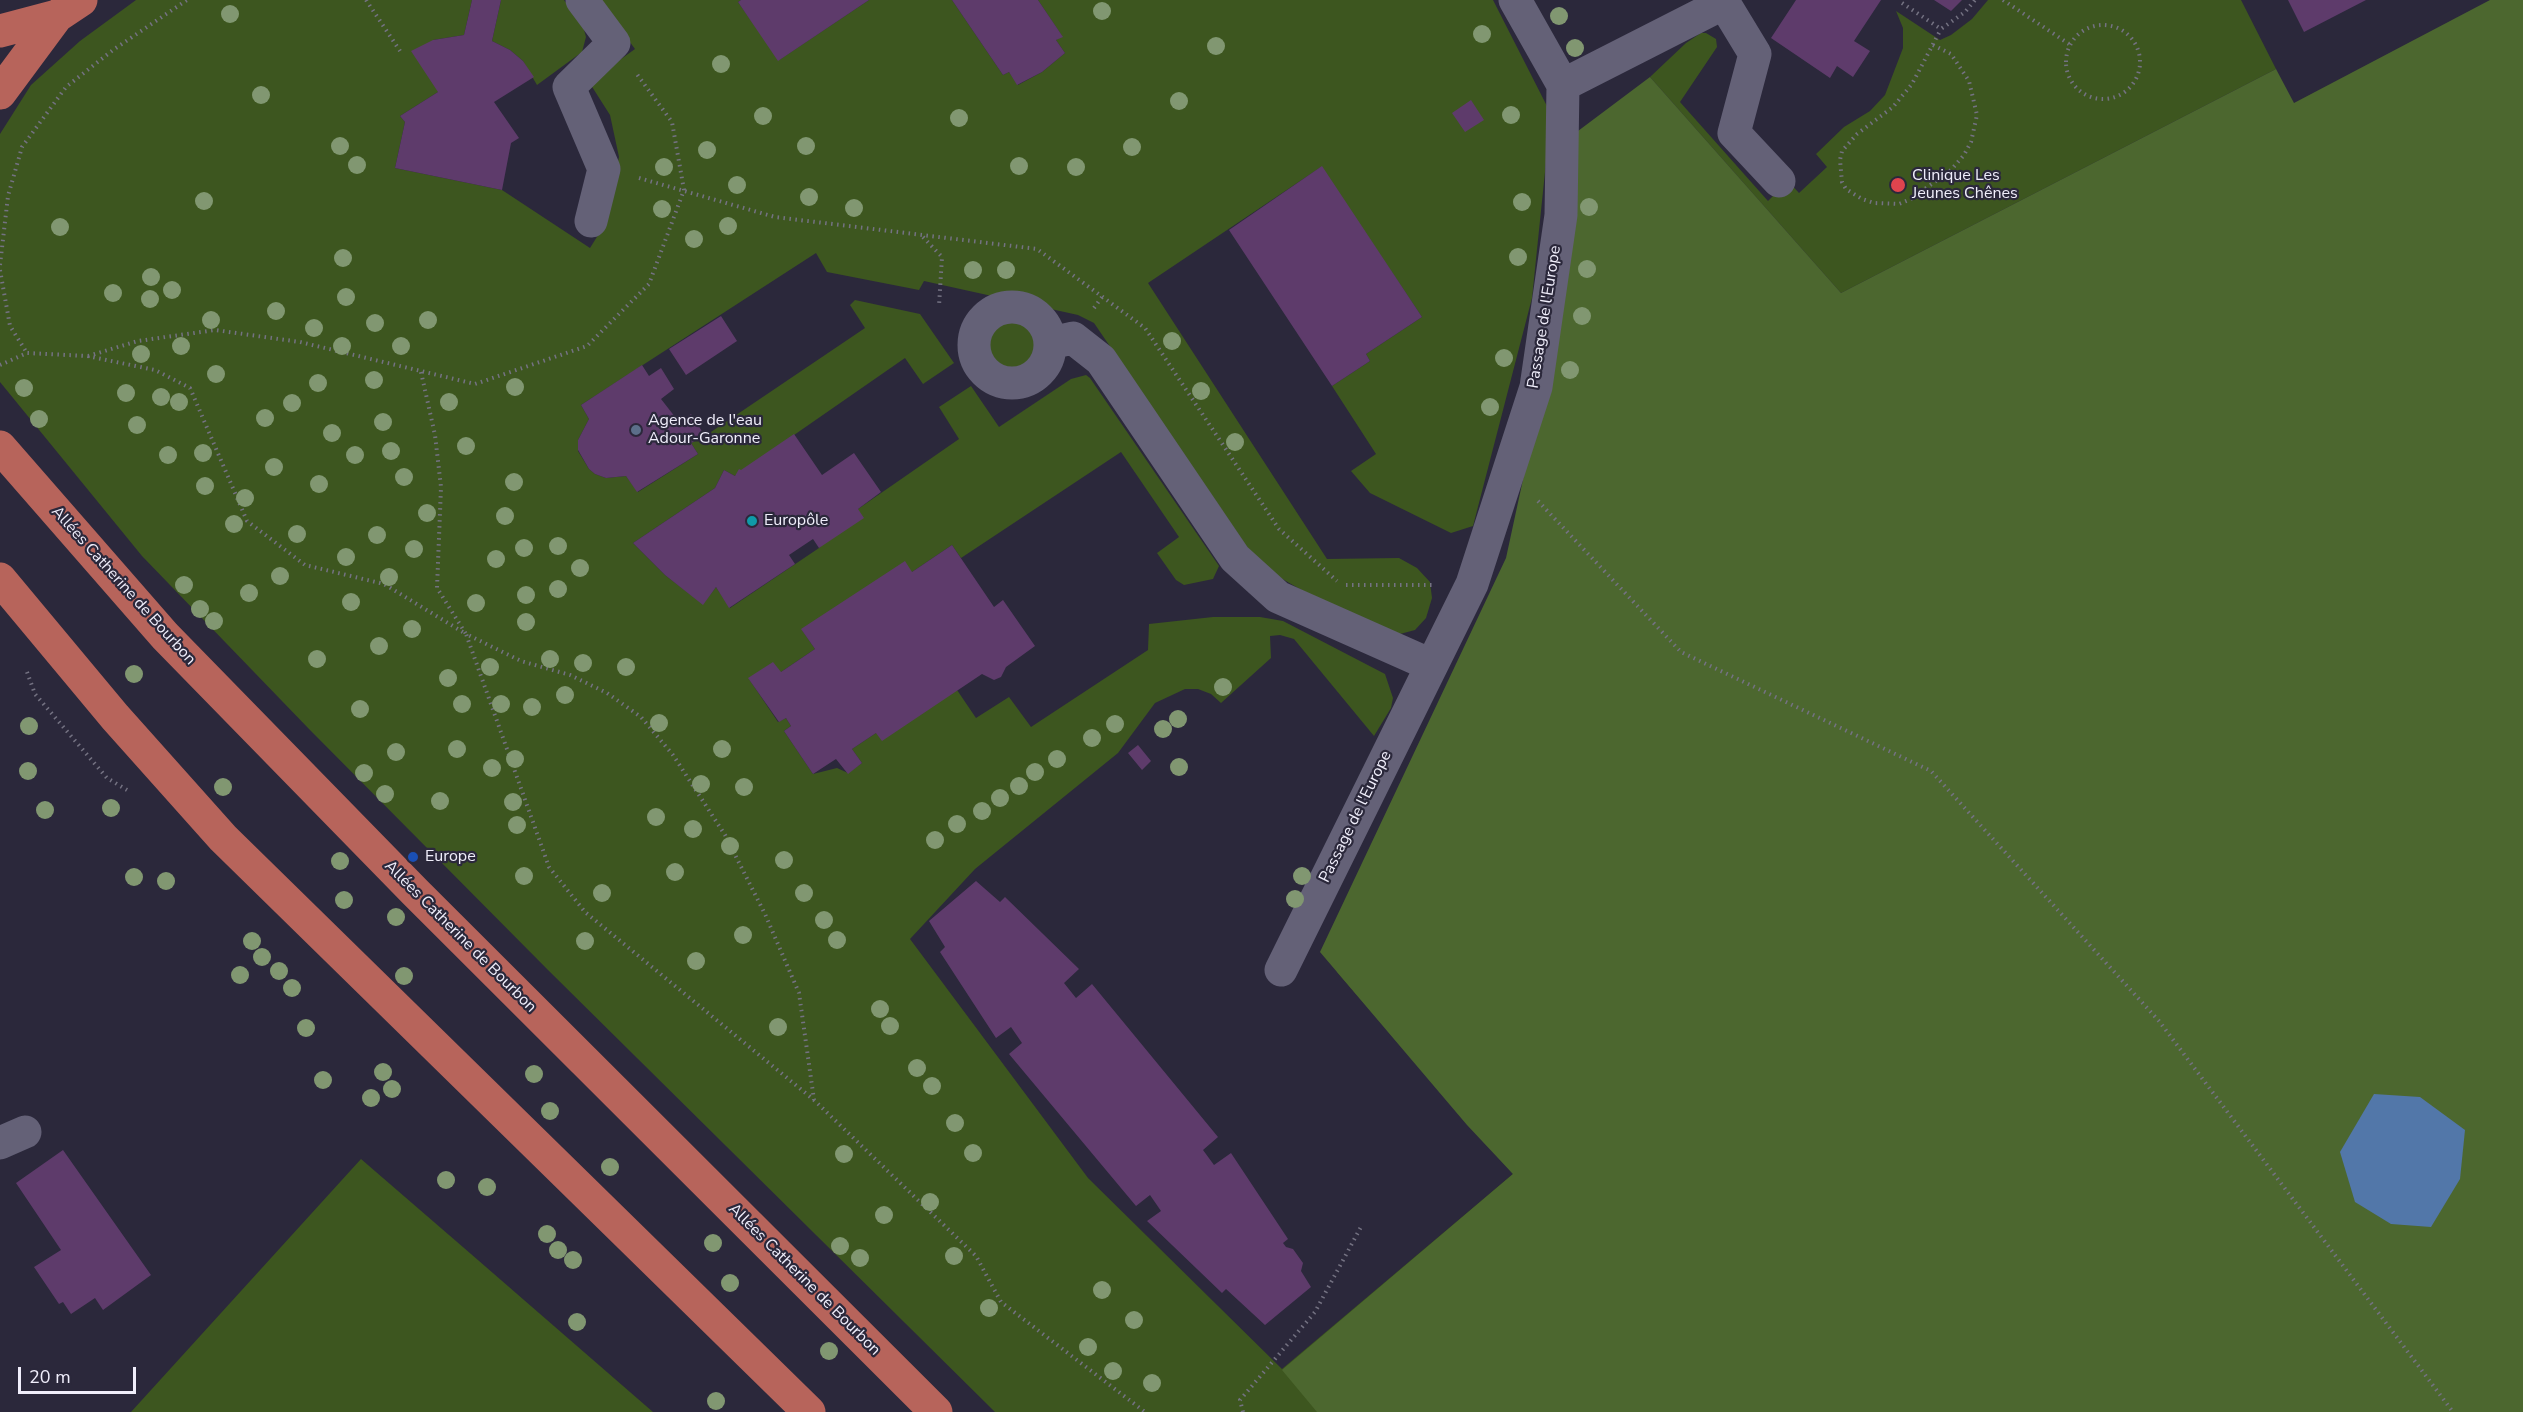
<!DOCTYPE html>
<meta charset="utf-8">
<style>
body{margin:0}
#map{position:relative;width:2523px;height:1412px;overflow:hidden;background:#2b283b;font-family:"Nunito Sans",sans-serif}
canvas{display:block}
.scale{position:absolute;left:18px;top:1367px;width:118px;height:27px;box-sizing:border-box;border:3px solid #f0eefb;border-top:0;padding-left:8px;font-size:18px;line-height:21px;white-space:nowrap;color:#f0eefb;-webkit-text-stroke:4px #2b283b;paint-order:stroke}
</style>
<div id="map">
<canvas width="2523" height="1412"></canvas>
<div class="scale">20 m</div>
</div>
<script>
const g = document.querySelector('canvas').getContext('2d');
g.lineJoin = 'round';
function paint(path, color) { g.fillStyle = color; g.fill(path, 'evenodd'); }
const poly = rows => new Path2D(rows.map(r => 'M' + r).join(''));
function strokePath(path, color, width, dash) { g.strokeStyle = color; g.lineWidth = width; g.lineCap = dash ? 'butt' : 'round'; g.setLineDash(dash || []); g.stroke(path); }
function write(font, color, halo, rows, align = 'center') {
  g.font = font + ' "Nunito Sans",sans-serif'; g.lineWidth = 4.5; g.setLineDash([]); g.textBaseline = 'middle'; g.strokeStyle = halo; g.fillStyle = color; for (const [text, x, y, turn = 0] of rows) {
    g.save(); g.translate(x, y); g.rotate((+turn || 0) * Math.PI / 180); g.textAlign = isNaN(turn) ? turn : align; if (halo) g.strokeText(text, 0, 0); g.fillText(text, 0, 0); g.restore();
  }
}
const green = poly([
 [136,0,472,0,464,35,433,40,438,92,400,116,405,122,395,168,502,190,590,248,605,224,619,157,610,115,589,82,635,49,599,0,741,0,738,2,779,60,869,0,952,0,1003,75,1009,72,1018,85,1042,72,1065,53,1056,40,1062,36,1038,0,1493,0,1551,114,1532,298,1473,526,1451,533,1370,493,1351,471,1376,454,1332,386,1370,361,1366,354,1422,317,1321,167,1148,283,1327,559,1399,558,1417,568,1430,582,1432,598,1426,618,1415,630,1400,634,1369,629,1260,566,1094,323,1078,315,924,281,919,290,827,272,816,253,581,405,589,419,578,440,578,451,589,469,595,474,606,478,626,476,638,492,698,454,691,443,705,436,865,328,850,305,855,300,920,314,954,363,923,384,905,358,735,476,724,470,715,488,633,543,665,575,703,604,716,587,730,608,819,548,858,509,959,439,939,407,971,386,999,427,1071,379,1086,375,1090,378,1219,566,1213,579,1184,585,1176,580,1157,553,1179,537,1121,452,961,558,952,545,912,572,802,630,815,649,781,672,749,679,778,722,786,718,791,726,784,731,813,774,837,768,848,773,862,763,852,749,876,733,957,690,976,718,1009,697,1031,727,1148,650,1149,624,1213,617,1260,617,1283,621,1385,674,1393,698,1391,708,1374,736,1294,639,1280,635,1270,636,1271,658,1221,703,1211,694,1198,689,1185,689,1155,703,1118,753,975,869,910,939,1088,1178,1282,1369,1513,1174,1337,972,2167,1412,995,1412,548,970,309,729,142,556,0,382,0,134,31,85,80,41],
 [501,0,564,0,583,26,586,37,582,52,537,85,523,61,510,50,492,41],
 [1988,0,2241,0,2276,69,1841,293,1650,77,1686,43,1701,33,1706,33,1716,39,1717,47,1680,102,1768,201,1788,181,1799,193,1827,167,1816,154,1844,127,1870,111,1885,95,1903,48,1903,28,1896,11,1940,40,1951,35,1972,19],
 '988 345a24 24 0 1 1 48 0a24 24 0 1 1-48 0Z',
 [361,1159,471,1254,653,1412,131,1412]
]);
const forest = poly([
 [2490,0,2523,0,2523,1412,1317,1412,1282,1370,1513,1174,1467,1125,1320,952,1506,558,1546,373,1574,134,1650,77,1841,293,2276,69,2294,103]
]);
const water = poly([
 [2374,1094,2420,1097,2465,1130,2460,1179,2431,1227,2391,1224,2355,1202,2340,1152]
]);
const building = poly([
 [472,0,501,0,492,41,510,50,523,61,534,77,494,102,519,138,511,143,502,190,395,168,405,122,400,116,438,92,411,51,433,40,464,35],
 [741,0,869,0,778,61,738,2],
 [952,0,1038,0,1063,37,1056,40,1065,53,1042,72,1017,85,1009,72,1003,75],
 [1796,0,1881,0,1854,41,1870,51,1853,77,1837,66,1830,78,1771,38],
 [1934,0,1962,0,1951,11],
 [2288,0,2366,0,2304,32],
 [1471,100,1484,120,1465,132,1452,113],
 [1322,166,1422,317,1366,354,1370,361,1332,386,1229,230],
 [721,316,737,341,686,375,669,349],
 [642,365,649,376,661,368,674,389,661,399,679,422,691,414,705,436,691,443,698,454,637,492,626,476,606,478,595,474,589,469,578,450,578,440,589,419,581,405],
 [794,434,822,475,854,453,881,492,858,509,864,518,819,548,813,539,789,555,795,564,729,608,716,587,703,605,665,575,633,543,715,488,724,470,735,476,739,469,741,470],
 [952,545,994,607,1003,600,1035,646,1006,667,1001,677,994,680,982,674,882,741,876,733,852,749,862,763,848,774,836,759,813,774,784,731,791,726,786,718,779,722,748,678,773,662,781,672,815,649,801,629,905,561,912,572],
 [1138,745,1151,761,1142,770,1128,753],
 [976,881,1000,902,1005,897,1079,969,1064,983,1076,998,1092,984,1218,1137,1203,1150,1214,1165,1231,1153,1288,1239,1283,1243,1286,1247,1293,1249,1303,1263,1301,1271,1311,1287,1265,1325,1226,1289,1222,1293,1147,1221,1161,1211,1150,1195,1136,1206,1009,1054,1022,1043,1011,1027,996,1038,940,952,945,947,929,921],
 [63,1150,151,1275,103,1310,95,1298,71,1314,63,1302,59,1304,34,1267,61,1250,16,1183]
]);
const path = poly([
 [366,0,400,51],
 [2003,0,2069,44],
 [1902,3,1941,29,1965,12,1975,0],
 '2066 62a37 37 0 1 1 74 0a37 37 0 1 1-74 0Z',
 [1933,45,1951,54,1969,81,1977,115,1971,142,1964,155,1951,170,1911,199,1899,204,1874,203,1862,199,1846,189,1842,182,1840,160,1842,151,1857,134,1893,107,1912,84,1941,29],
 [639,178,775,217,1037,249,1145,328,1279,529,1337,581],
 [923,237,942,257,939,306],
 [0,265,8,196,22,147,66,87,113,50,187,0],
 [0,270,10,326,27,353],
 [1094,308,1102,297],
 [88,356,138,341,215,330,300,342,475,384,587,346,649,284,684,190,672,122,636,73],
 [0,365,27,353,87,356,155,370,190,388,247,521,305,565,384,584,466,634,549,867,585,912,814,1100,976,1256,1001,1302,1145,1412],
 [421,372,435,435,441,487,437,588,466,634,521,661,570,675,607,693,641,717,673,755,725,835,765,914,799,993,814,1100],
 [1538,501,1681,652,1931,771,2159,1021,2453,1412],
 [1346,585,1432,585],
 [27,672,35,694,107,778,127,790],
 [1243,1412,1240,1400,1315,1312,1362,1225]
]);
const minor = poly([
 [582,0,614,43,569,87,604,169,591,221],
 [1724,3,1755,54,1734,133,1779,181],
 [1563,85,1724,3,1722,0],
 '974 345a38 38 0 1 1 76 0a38 38 0 1 1-76 0Z',
 [1051,343,1073,338,1101,360,1235,558,1278,597,1431,665],
 [1281,970,1472,584,1536,387,1561,215,1563,85,1515,0],
 [0,1143,25,1132]
]);
const major = poly([
 [0,31,57,16,81,0],
 [0,93,57,16],
 [0,447,165,636,415,892,936,1412],
 [0,579,115,717,223,838,809,1412]
]);
const trees = [
 [1102,11],
 [230,14],
 [1559,16],
 [1482,34],
 [1216,46],
 [1575,48],
 [721,64],
 [261,95],
 [1179,101],
 [1511,115],
 [763,116],
 [959,118],
 [340,146],
 [806,146],
 [1132,147],
 [707,150],
 [357,165],
 [1019,166],
 [664,167],
 [1076,167],
 [737,185],
 [809,197],
 [204,201],
 [1522,202],
 [1589,207],
 [854,208],
 [662,209],
 [728,226],
 [60,227],
 [694,239],
 [1518,257],
 [343,258],
 [1587,269],
 [973,270],
 [1006,270],
 [151,277],
 [172,290],
 [113,293],
 [346,297],
 [150,299],
 [276,311],
 [1582,316],
 [211,320],
 [428,320],
 [375,323],
 [314,328],
 [1172,341],
 [181,346],
 [342,346],
 [401,346],
 [141,354],
 [1504,358],
 [1570,370],
 [216,374],
 [374,380],
 [318,383],
 [515,387],
 [24,388],
 [1201,391],
 [126,393],
 [161,397],
 [179,402],
 [449,402],
 [292,403],
 [1490,407],
 [265,418],
 [39,419],
 [383,422],
 [137,425],
 [332,433],
 [1235,442],
 [466,446],
 [391,451],
 [203,453],
 [168,455],
 [355,455],
 [274,467],
 [404,477],
 [514,482],
 [319,484],
 [205,486],
 [245,498],
 [427,513],
 [505,516],
 [234,524],
 [297,534],
 [377,535],
 [558,546],
 [524,548],
 [414,549],
 [346,557],
 [496,559],
 [580,568],
 [280,576],
 [389,577],
 [184,585],
 [558,589],
 [249,593],
 [526,595],
 [351,602],
 [476,603],
 [200,609],
 [214,621],
 [526,622],
 [412,629],
 [379,646],
 [317,659],
 [550,659],
 [583,663],
 [490,667],
 [626,667],
 [134,674],
 [448,678],
 [1223,687],
 [565,695],
 [462,704],
 [501,704],
 [532,707],
 [360,709],
 [1178,719],
 [659,723],
 [1115,724],
 [29,726],
 [1163,729],
 [1092,738],
 [457,749],
 [722,749],
 [396,752],
 [515,759],
 [1057,759],
 [1179,767],
 [492,768],
 [28,771],
 [1035,772],
 [364,773],
 [701,784],
 [1019,786],
 [223,787],
 [744,787],
 [385,794],
 [1000,798],
 [440,801],
 [513,802],
 [111,808],
 [45,810],
 [982,811],
 [656,817],
 [957,824],
 [517,825],
 [693,829],
 [935,840],
 [730,846],
 [784,860],
 [340,861],
 [675,872],
 [524,876],
 [1302,876],
 [134,877],
 [166,881],
 [602,893],
 [804,893],
 [1295,899],
 [344,900],
 [396,917],
 [824,920],
 [743,935],
 [837,940],
 [252,941],
 [585,941],
 [262,957],
 [696,961],
 [279,971],
 [240,975],
 [404,976],
 [292,988],
 [880,1009],
 [890,1026],
 [778,1027],
 [306,1028],
 [917,1068],
 [383,1072],
 [534,1074],
 [323,1080],
 [932,1086],
 [392,1089],
 [371,1098],
 [550,1111],
 [955,1123],
 [973,1153],
 [844,1154],
 [610,1167],
 [446,1180],
 [487,1187],
 [930,1202],
 [884,1215],
 [547,1234],
 [713,1243],
 [840,1246],
 [558,1250],
 [954,1256],
 [860,1258],
 [573,1260],
 [730,1283],
 [1102,1290],
 [989,1308],
 [1134,1320],
 [577,1322],
 [1088,1347],
 [829,1351],
 [1113,1371],
 [1152,1383],
 [716,1401]
];
const markers = [
 [1898,185,8,"#e0444e"],
 [636,430,6,"#5c6f8a"],
 [752,521,6,"#0f9aa8"],
 [413,857,6,"#1a4fb4"]
];
const poiNames = [
 ["Clinique Les",1912,176],
 ["Jeunes Chênes",1912,194],
 ["Agence de l'eau",648,421],
 ["Adour-Garonne",648,439],
 ["Europôle",764,521],
 ["Europe",425,857]
];
const streetNames = [
 ["Passage de l'Europe",1545,317,-81],
 ["Allées Catherine de Bourbon",123,586,48],
 ["Passage de l'Europe",1356,817,-64],
 ["Allées Catherine de Bourbon",460,937,45],
 ["Allées Catherine de Bourbon",804,1280,45]
];
paint(green, '#3d561f');
paint(forest, '#4c672f');
paint(water, '#5277a9');
paint(building, '#5e3b6b');
strokePath(path, '#747282', 4, [1.5, 4.5]);
strokePath(minor, '#646177', 33);
strokePath(major, '#b7645b', 33);
g.fillStyle = '#819771';
for (const [x, y] of trees) { g.beginPath(); g.arc(x, y, 9, 0, 2 * Math.PI); g.fill(); }
for (const [x, y, r, color] of markers) { const dot = new Path2D(); dot.arc(x, y, r, 0, 2 * Math.PI); g.fillStyle = color; g.fill(dot); strokePath(dot, '#2b283b', 2); }
write('16px', '#f0eefb', '#2b283b', poiNames, 'left');
write('16px', '#f0eefb', '#2b283b', streetNames);
</script>
